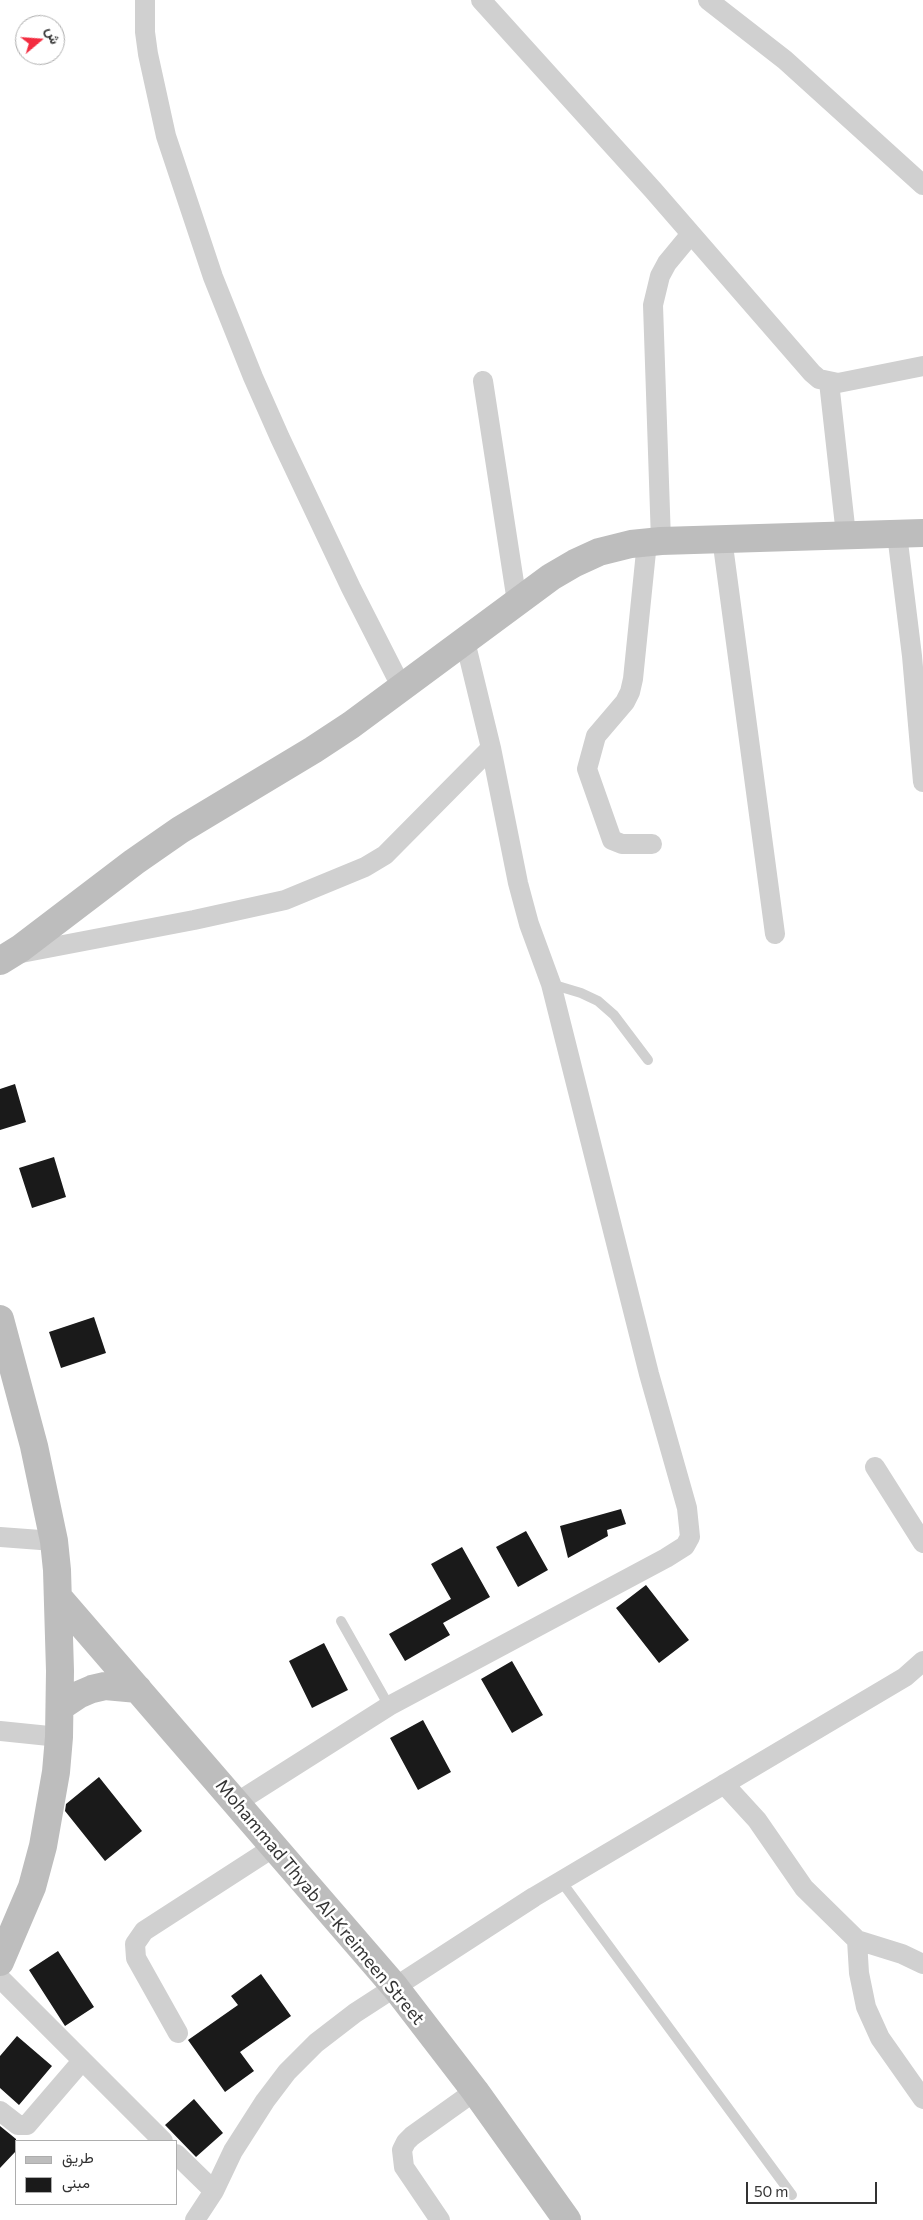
<!DOCTYPE html>
<meta charset="utf-8">
<style>
body{margin:0}
#map{position:relative;width:923px;height:2220px;overflow:hidden;background:#fff;font-family:Commissioner,Vazirmatn,sans-serif}
canvas{display:block}
.legend{position:absolute;left:15px;top:2140px;width:162px;height:65px;box-sizing:border-box;background:#fff;border:1px solid #adadad;margin:0;padding:6px 9px;list-style:none;font-size:15px;color:#333}
.legend li{display:flex;align-items:center;gap:10px;height:25px}
.legend b{width:25px;border:1px solid #adadad}
.north{position:absolute;left:15px;top:15px;width:50px;height:50px;box-sizing:border-box;background:#fff;border:1px solid #adadad;border-radius:50%;rotate:72deg;font-size:14px;font-weight:700;line-height:20px;text-align:center;color:#333}
.north::after{content:'';display:block;margin:auto;width:18px;height:22px;background:#f32c40;clip-path:polygon(50% 0,100% 100%,50% 72%,0 100%)}
.scale{position:absolute;left:746px;top:2182px;width:131px;height:22px;box-sizing:border-box;border:2px solid #333;border-top:0;padding-left:6px;font-size:15px;line-height:18px;white-space:nowrap;color:#333;-webkit-text-stroke:4px #fff;paint-order:stroke}
</style>
<div id="map">
<canvas width="923" height="2220"></canvas>
<ul class="legend">
<li><b style="height:6px;background:#bdbdbd"></b>طريق</li>
<li><b style="height:14px;background:#1a1a1a"></b>مبنى</li>
</ul>
<div class="north">ش</div>
<div class="scale">50 m</div>
</div>
<script>
const g = document.querySelector('canvas').getContext('2d');
g.lineJoin = 'round';
function paint(path, color) { g.fillStyle = color; g.fill(path, 'evenodd'); }
const poly = rows => new Path2D(rows.map(r => 'M' + r).join(''));
function strokePath(path, color, width, dash) { g.strokeStyle = color; g.lineWidth = width; g.lineCap = dash ? 'butt' : 'round'; g.setLineDash(dash || []); g.stroke(path); }
function write(font, color, halo, rows, align = 'center') {
  g.font = font + ' Commissioner,sans-serif'; g.lineWidth = 5; g.setLineDash([]); g.textBaseline = 'middle'; g.strokeStyle = halo; g.fillStyle = color; for (const [text, x, y, turn = 0] of rows) {
    g.save(); g.translate(x, y); g.rotate((+turn || 0) * Math.PI / 180); g.textAlign = isNaN(turn) ? turn : align; if (halo) g.strokeText(text, 0, 0); g.fillText(text, 0, 0); g.restore();
  }
}
const building = poly([
 [15,1084,26,1122,0,1130,0,1089],
 [54,1157,66,1197,32,1208,19,1168],
 [94,1317,106,1353,61,1368,49,1332],
 [621,1509,626,1524,607,1530,608,1536,568,1558,560,1526],
 [526,1531,548,1570,518,1587,496,1547],
 [462,1547,490,1597,443,1623,450,1635,405,1661,389,1634,451,1599,431,1564],
 [646,1585,689,1640,659,1663,616,1608],
 [324,1643,348,1690,312,1708,289,1661],
 [512,1661,543,1715,512,1733,481,1679],
 [423,1720,451,1772,418,1790,390,1738],
 [99,1777,142,1831,105,1861,65,1811,66,1804],
 [58,1951,94,2007,65,2026,29,1970],
 [261,1974,291,2016,240,2052,254,2071,225,2092,188,2040,238,2005,231,1996],
 [17,2036,52,2066,19,2105,0,2088,0,2056],
 [194,2099,223,2133,196,2157,165,2125],
 [0,2126,16,2139,16,2151,0,2168]
]);
const lane = poly([
 [551,984,581,993,598,1001,614,1015,648,1060],
 [341,1621,389,1706],
 [561,1881,792,2195]
]);
const street = poly([
 [145,0,145,32,148,54,166,136,213,277,253,377,280,438,351,588,402,688],
 [481,0,653,190,812,373,819,379,838,383,923,366],
 [708,0,785,60,923,185],
 [483,381,517,602],
 [829,382,846,535],
 [897,534,912,656,923,782],
 [722,538,775,934],
 [661,541,653,305,660,276,667,263,691,234],
 [647,542,633,679,630,692,625,702,596,736,587,769,612,840,622,844,652,844],
 [16,954,194,920,285,900,365,867,385,855,491,748],
 [875,1467,923,1543],
 [0,1537,54,1541],
 [0,1731,59,1737],
 [724,1784,757,1820,804,1888,857,1940,902,1954,923,1964],
 [236,1803,389,1706,666,1558,685,1546,690,1537,687,1508,649,1374,551,984,529,924,518,883,491,748,465,641],
 [857,1940,859,1973,866,2007,880,2038,923,2099],
 [0,1978,163,2141],
 [178,2033,136,1958,135,1944,144,1931,274,1847],
 [0,2111,18,2125,27,2125,82,2061],
 [176,2154,214,2191,195,2220],
 [214,2191,233,2151,265,2101,287,2072,316,2043,355,2013,534,1897,905,1677,923,1661],
 [440,2220,404,2167,402,2150,406,2142,412,2136,475,2091]
]);
const secondary = poly([
 [0,961,21,948,134,862,180,830,313,750,351,725,551,577,575,563,599,552,631,544,661,541,923,533],
 [0,1319,34,1446,54,1541,57,1570,60,1671,59,1737,56,1772,43,1846,32,1887,0,1962],
 [58,1597,395,1987,475,2091,567,2220],
 [60,1707,78,1695,92,1689,105,1686,138,1689]
]);
const streetNames = [
 ["Mohammad Thyab Al-Kreimeen Street",320,1902,50]
];
paint(building, '#1a1a1a');
strokePath(lane, '#d0d0d0', 10);
strokePath(street, '#d0d0d0', 20);
strokePath(secondary, '#bdbdbd', 28);
write('18px', '#333', '#fff', streetNames);
</script>
